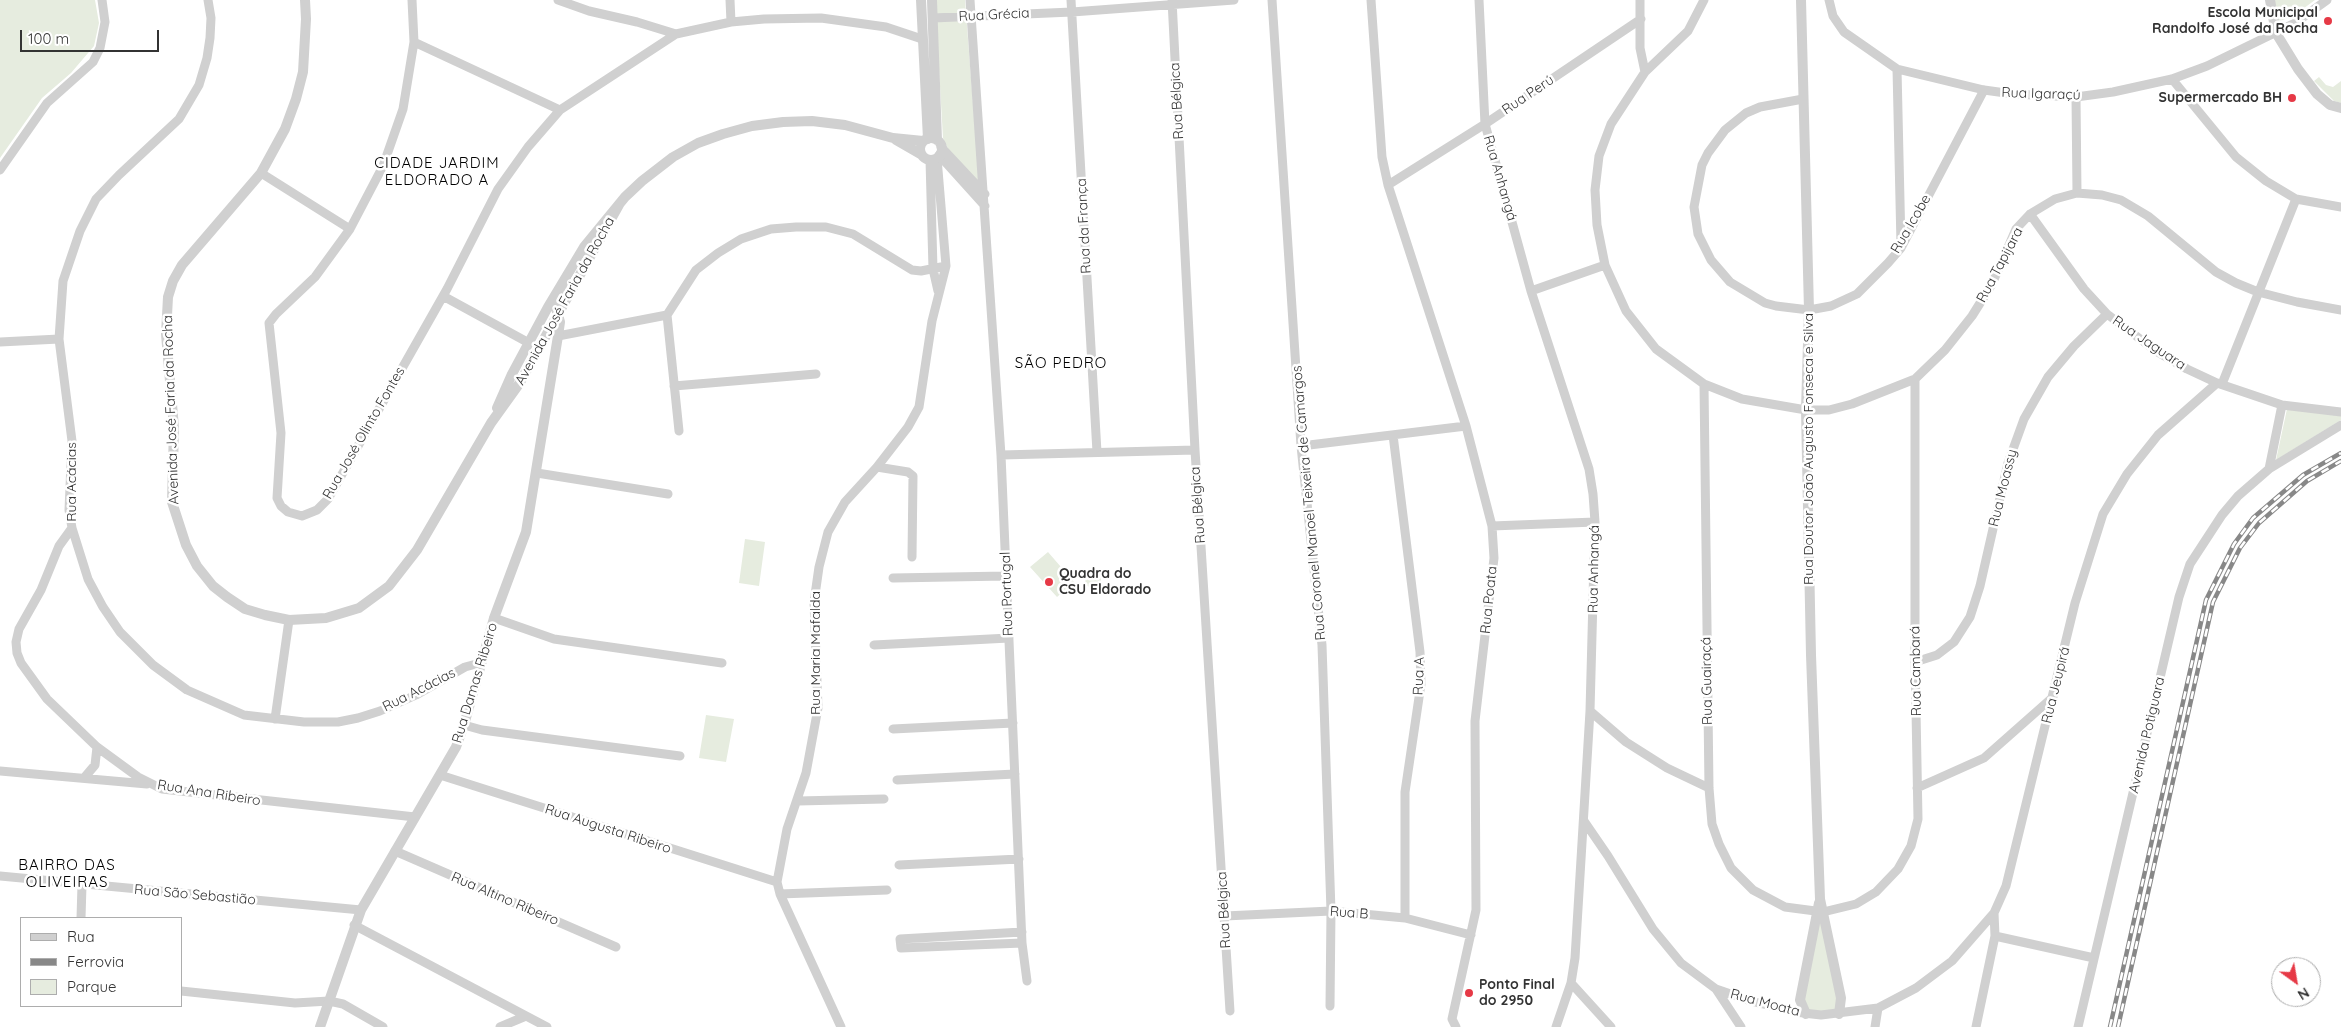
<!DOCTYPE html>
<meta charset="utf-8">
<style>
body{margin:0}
#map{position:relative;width:2341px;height:1027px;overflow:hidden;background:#fff;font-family:Quicksand,sans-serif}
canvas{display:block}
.legend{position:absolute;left:20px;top:917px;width:162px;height:90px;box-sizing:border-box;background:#fff;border:1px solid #adadad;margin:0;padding:6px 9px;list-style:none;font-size:15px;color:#333}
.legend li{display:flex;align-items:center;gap:10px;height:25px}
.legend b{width:25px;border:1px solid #adadad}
.north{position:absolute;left:2271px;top:957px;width:50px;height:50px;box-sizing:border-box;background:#fff;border:1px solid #adadad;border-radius:50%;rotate:148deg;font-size:14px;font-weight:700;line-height:20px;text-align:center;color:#333}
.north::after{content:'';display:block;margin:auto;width:18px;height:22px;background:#e63946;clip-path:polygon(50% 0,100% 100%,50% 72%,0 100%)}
.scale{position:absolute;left:20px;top:30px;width:139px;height:22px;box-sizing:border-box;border:2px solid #333;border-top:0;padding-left:6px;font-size:15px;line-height:18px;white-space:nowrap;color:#333;-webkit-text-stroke:4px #fff;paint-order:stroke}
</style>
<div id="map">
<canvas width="2341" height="1027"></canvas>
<ul class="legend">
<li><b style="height:6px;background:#d0d0d0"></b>Rua</li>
<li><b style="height:6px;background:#888"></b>Ferrovia</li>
<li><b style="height:14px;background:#e6ecdf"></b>Parque</li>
</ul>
<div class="north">N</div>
<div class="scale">100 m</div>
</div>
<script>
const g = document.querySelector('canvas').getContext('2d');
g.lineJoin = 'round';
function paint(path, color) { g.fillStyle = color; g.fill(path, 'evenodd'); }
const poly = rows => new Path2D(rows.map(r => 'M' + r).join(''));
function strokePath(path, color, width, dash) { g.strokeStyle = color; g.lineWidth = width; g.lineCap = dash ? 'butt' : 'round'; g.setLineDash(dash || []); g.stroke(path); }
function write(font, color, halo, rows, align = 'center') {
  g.font = font + ' Quicksand,sans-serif'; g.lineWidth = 5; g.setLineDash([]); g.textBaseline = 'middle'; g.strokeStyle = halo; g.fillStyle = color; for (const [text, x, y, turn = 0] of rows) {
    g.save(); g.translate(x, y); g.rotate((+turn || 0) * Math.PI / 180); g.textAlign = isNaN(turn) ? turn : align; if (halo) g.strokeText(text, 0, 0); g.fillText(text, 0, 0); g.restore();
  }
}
const green = poly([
 [0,0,95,0,99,23,94,46,71,73,42,98,0,158],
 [935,0,965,0,979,182,949,151,943,138],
 [2274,0,2315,0,2292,17,2277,22],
 [2319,77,2326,85,2333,87,2341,81,2341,103,2334,101,2314,81],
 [2287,409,2341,416,2341,420,2276,460],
 [745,539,765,542,759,586,739,583],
 [1048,552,1074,582,1057,597,1030,567],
 '1085 580a8 8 0 1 1 16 0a8 8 0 1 1-16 0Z',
 [706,715,734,719,726,762,699,758],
 [1821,917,1840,998,1838,1012,1807,1013,1803,999]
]);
const minor = poly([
 [208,0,211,18,210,38,207,58,199,85,179,119,119,175,96,199,80,231,63,281,59,339,72,441,69,510,72,528,88,579,103,607,120,632,153,665,187,690,244,715,304,722,338,722,358,718,380,711,416,695,465,667,480,663],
 [412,0,414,42,403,109,383,166,350,229,315,277,276,314,269,323,281,433,277,498,281,506,288,512,302,516,317,510,328,499,447,289,498,189,528,147,560,110,676,34,731,22,764,19,821,18,886,27,922,39],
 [558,0,589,11,637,22,676,34],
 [730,0,731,22],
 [970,0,1001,455,1022,943,1027,981],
 [1071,0,1097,452],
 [1172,0,1195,450,1230,1011],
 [1272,0,1301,446,1322,645,1331,911,1330,1006],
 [1371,0,1382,157,1388,185,1466,426,1492,526,1494,558,1475,721,1476,910,1452,1019,1456,1027],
 [1479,0,1485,124,1531,291,1589,469,1593,494,1595,522,1590,711,1575,958,1571,983,1556,1027],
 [1640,0,1640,48,1645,72],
 [1704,0,1688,31,1645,72,1611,124,1599,156,1595,190,1597,225,1605,265,1626,311,1656,349,1704,384,1742,399,1806,410,1829,410,1852,404,1915,379,1945,350,1972,316,1992,284,2016,229,2030,214,2055,199,2077,193,2102,195,2121,200,2148,216,2216,272,2236,283,2258,292,2297,302,2341,310],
 [1829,0,1833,16,1844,32,1897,69,1984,90,2013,94,2076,97,2113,92,2172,79,2207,66,2295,23,2327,0],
 [933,18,1072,12,1234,0],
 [414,42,560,110],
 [1897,69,1901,245],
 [2172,79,2236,157,2266,181,2296,199,2341,207],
 [2076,97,2077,193],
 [1803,99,1760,107,1746,113,1725,130,1708,153,1702,165,1694,207,1698,234,1711,260,1730,282,1765,303,1776,306,1809,310,1831,306,1857,294,1888,263,1901,248,1984,90],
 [941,147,985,194],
 [939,155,985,206],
 [930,160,933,269,938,291],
 [0,170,47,103,93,62,100,48,105,22,102,0],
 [261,173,350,229],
 [1388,185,1485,124,1641,19],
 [2030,214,2084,289,2107,314,2156,351,2187,369,2217,383,2282,405,2341,412],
 [1531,291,1605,265],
 [443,296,529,343],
 [667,315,679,431],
 [558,336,667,315,696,270,718,253,741,239,771,229,796,227,826,227,853,234,912,270,921,271,946,266],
 [0,342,59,339],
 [1704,384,1709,788,1712,824,1719,844,1731,868,1753,890,1785,907,1823,912,1856,904,1876,892,1898,869,1911,846,1918,819,1915,656,1915,379],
 [2222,384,2296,199],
 [674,386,816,374],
 [1393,435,1420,652,1421,684,1405,792,1405,918],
 [1301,446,1466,426],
 [1001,455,1195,450],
 [877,467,908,472,913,476,912,557],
 [2269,469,2282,405],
 [537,473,668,494],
 [1492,526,1595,522],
 [72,528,59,546,41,590,19,629,16,642,17,653,21,663,47,699,97,747,138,777,162,789,415,817],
 [893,578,1006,576],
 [494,618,554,639,722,663],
 [874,645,1009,638],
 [1915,662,1937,655,1954,642,1970,617,1980,586,2008,463,2024,419,2048,377,2074,346,2107,314],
 [1590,711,1626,742,1667,768,1709,788],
 [275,719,289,620],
 [464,725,482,730,680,756],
 [893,729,1013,723],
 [0,771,147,784],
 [440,775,777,882],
 [84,778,95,765,97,747],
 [897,780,1015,774],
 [1917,788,1984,758,2053,697],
 [798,801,884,799],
 [1584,821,1608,856,1653,929,1681,963,1716,989,1751,1001,1795,1012,1821,1015,1878,1008,1916,988,1952,961,1994,913],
 [395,851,616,947],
 [899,865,1019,859],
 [0,876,361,910],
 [780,894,887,890],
 [1225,916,1331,911,1405,918,1471,935],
 [81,918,82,885],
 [354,925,547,1027],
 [1022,932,900,939,901,948,1022,943],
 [1995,936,2094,958],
 [1571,983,1611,1027],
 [1716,989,1741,1027],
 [181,991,295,1003,329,1001,343,1004,383,1027],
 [500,1027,526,1016],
 [841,1027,780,894,777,882,787,829,806,773,818,708,814,602,819,567,828,532,845,502,877,467,908,427,919,407,932,321,946,266,937,158],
 [1875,1027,1878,1008],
 [1976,1027,1995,936,1994,913,2006,886,2075,603,2103,514,2127,474,2158,435,2217,383],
 [2078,1027,2179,597,2190,564,2222,515,2238,496,2269,469,2341,425]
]);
const tertiary = poly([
 [305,0,306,19,303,72,296,99,285,129,261,173,182,265,173,281,168,297,166,334,174,428,172,502,186,545,197,566,213,586,227,597,245,609,265,615,289,620,326,618,359,608,389,586,417,550,491,423,519,384,620,203],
 [921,0,928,139],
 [932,0,937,140],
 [1801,0,1809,310,1806,410,1811,655,1820,899,1841,998,1839,1014],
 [2270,0,2276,33,2298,69,2317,94,2330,105,2341,108],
 '920 149a11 11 0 1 1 22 0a11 11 0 1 1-22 0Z',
 [896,140,922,155],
 [497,408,512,374,548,307,584,247,625,197,642,181,673,157,698,143,723,134,752,126,783,122,812,121,845,125,893,138,923,141],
 [1806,1014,1800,1000,1819,903],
 [320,1027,361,910,456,747,464,725,494,618,526,532,558,336,560,322,555,305,564,281]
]);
const rail = poly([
 [2110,1027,2206,600,2234,544,2253,518,2303,475,2341,453],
 [2118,1027,2213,602,2240,548,2259,523,2307,481,2341,461]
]);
const markers = [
 [2328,21,5,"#e63946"],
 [2292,98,5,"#e63946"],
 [1049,582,5,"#e63946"],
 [1469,993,5,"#e63946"]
];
const poiNames = [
 ["Escola Municipal",2318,13],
 ["Randolfo José da Rocha",2318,29],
 ["Supermercado BH",2282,98],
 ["Quadra do",1059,574,"left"],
 ["CSU Eldorado",1059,590,"left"],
 ["Ponto Final",1479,985,"left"],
 ["do 2950",1479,1001,"left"]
];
const streetNames = [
 ["Rua Grécia",994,15,-3],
 ["Rua Igaraçú",2041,94,2],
 ["Rua Perú",1528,95,-34],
 ["Rua Bélgica",1177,101,-93],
 ["Rua Anhangá",1500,178,74],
 ["Rua Icobe",1911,224,-60],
 ["Rua da França",1084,226,-93],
 ["Rua Tapijara",2000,265,-62],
 ["Avenida José Faria da Rocha",565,301,-61],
 ["Rua Jaguara",2149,343,34],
 ["Avenida José Faria da Rocha",171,410,-92],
 ["Rua José Olinto Fontes",364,433,-60],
 ["Rua Doutor João Augusto Fonseca e Silva",1809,449,-90],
 ["Rua Acácias",72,482,-90],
 ["Rua Moassy",2003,488,-76],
 ["Rua Coronel Manoel Teixeira de Camargos",1309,503,-95],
 ["Rua Bélgica",1198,505,-94],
 ["Rua Anhangá",1594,569,-89],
 ["Rua Portugal",1007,594,-92],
 ["Rua Poata",1489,600,-84],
 ["Rua Maria Mafalda",816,653,-90],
 ["Rua Cambará",1916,671,-91],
 ["Rua A",1419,676,-88],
 ["Rua Guairaçá",1707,681,-91],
 ["Rua Damas Ribeiro",475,683,-73],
 ["Rua Jeupirá",2056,685,-76],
 ["Rua Acácias",419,690,-27],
 ["Avenida Potiguara",2147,735,-77],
 ["Rua Ana Ribeiro",209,793,9],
 ["Rua Augusta Ribeiro",608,829,18],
 ["Rua São Sebastião",195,895,5],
 ["Rua Altino Ribeiro",505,899,23],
 ["Rua Bélgica",1224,910,-93],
 ["Rua B",1349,913,4],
 ["Rua Moata",1765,1003,15]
];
const neighbourhoodNames = [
 ["CIDADE JARDIM",437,163],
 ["ELDORADO A",437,180],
 ["SÃO PEDRO",1061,363],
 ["BAIRRO DAS",67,865],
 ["OLIVEIRAS",67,882]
];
paint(green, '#e6ecdf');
strokePath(minor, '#d0d0d0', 9);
strokePath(tertiary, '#d0d0d0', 10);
strokePath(rail, '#888', 4.5);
strokePath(rail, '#fff', 2.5, [8]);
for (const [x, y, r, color] of markers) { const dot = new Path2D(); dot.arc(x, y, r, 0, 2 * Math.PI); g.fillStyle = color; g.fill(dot); strokePath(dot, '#fff', 2); }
write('bold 14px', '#333', '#fff', poiNames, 'right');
write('14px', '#333', '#fff', streetNames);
g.letterSpacing = '1px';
write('15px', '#000', '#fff', neighbourhoodNames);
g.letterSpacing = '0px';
</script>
